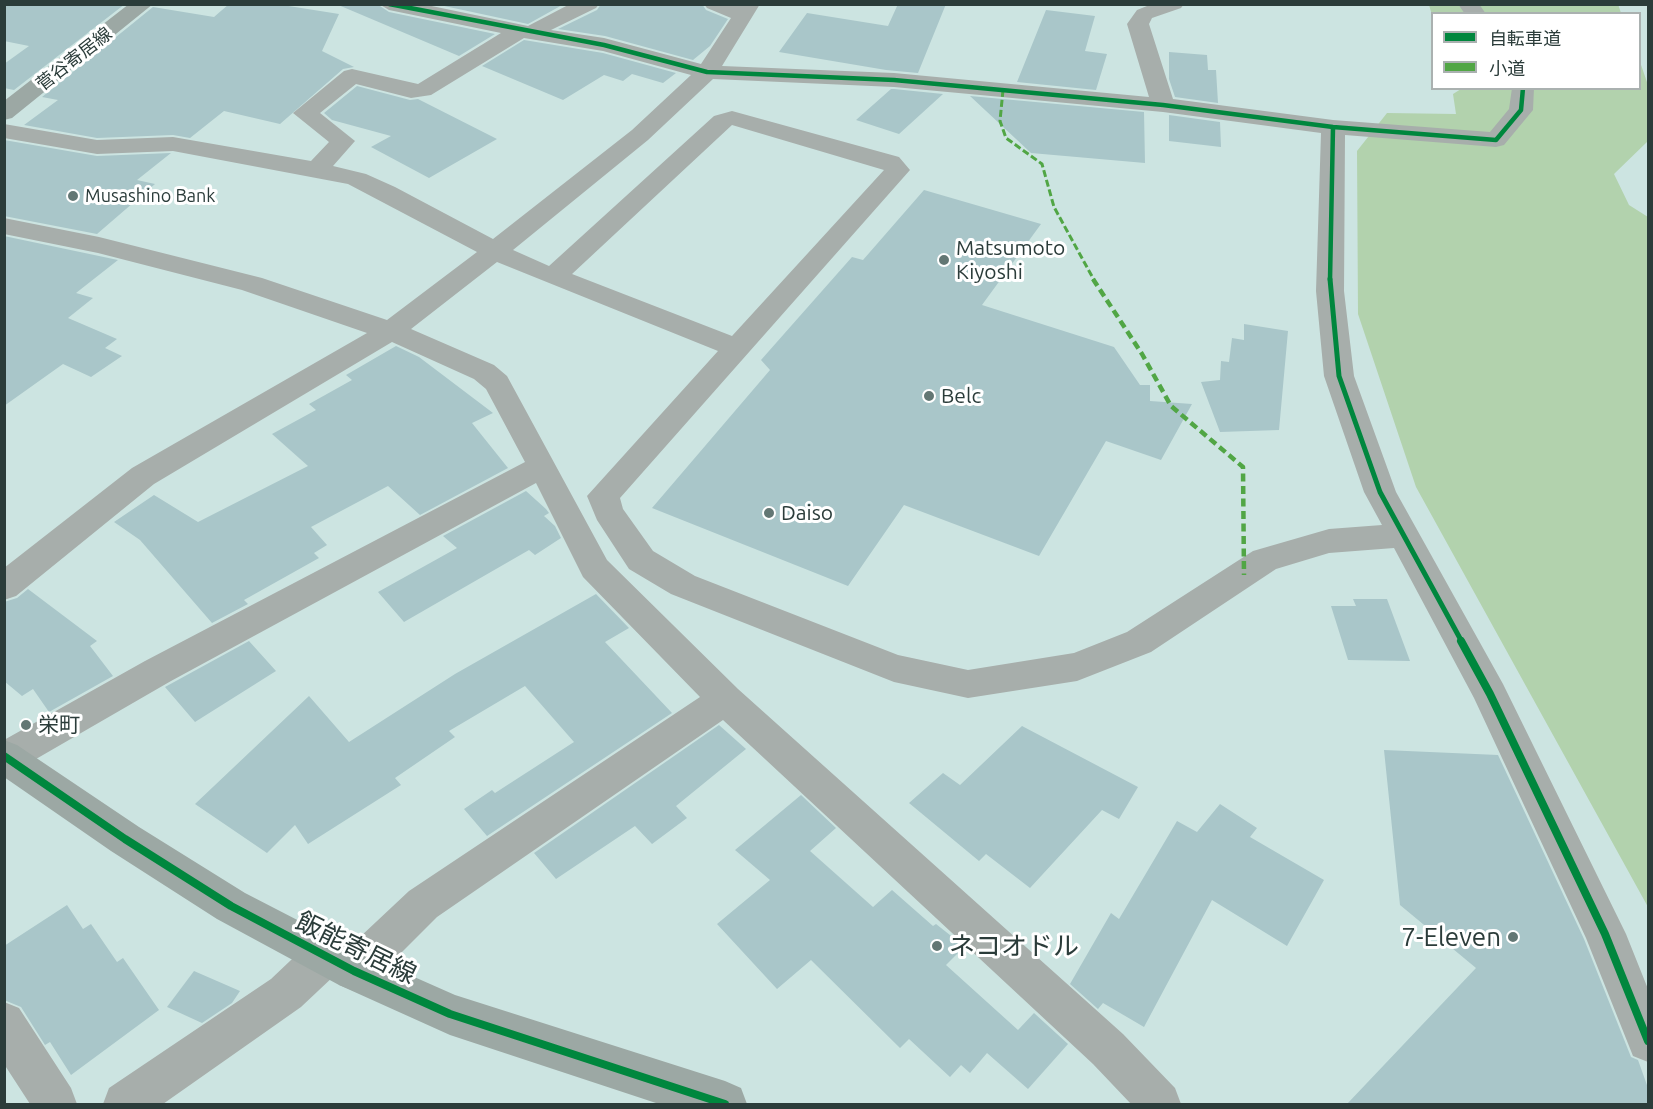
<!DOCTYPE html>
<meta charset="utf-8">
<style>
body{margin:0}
#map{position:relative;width:1653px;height:1109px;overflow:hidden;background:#cce4e1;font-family:Ubuntu,"Noto Sans JP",sans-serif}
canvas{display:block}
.frame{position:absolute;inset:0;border:6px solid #2b3c3a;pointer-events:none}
.legend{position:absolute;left:1431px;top:12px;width:210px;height:78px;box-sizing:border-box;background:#fff;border:2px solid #aab1b0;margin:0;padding:8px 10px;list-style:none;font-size:18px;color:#2b3c3a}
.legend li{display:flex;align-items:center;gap:12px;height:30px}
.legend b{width:30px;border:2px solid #aab1b0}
</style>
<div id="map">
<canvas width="1653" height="1109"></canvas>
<div class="frame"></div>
<ul class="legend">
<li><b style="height:8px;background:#00873e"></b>自転車道</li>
<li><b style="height:8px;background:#51a645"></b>小道</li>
</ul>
</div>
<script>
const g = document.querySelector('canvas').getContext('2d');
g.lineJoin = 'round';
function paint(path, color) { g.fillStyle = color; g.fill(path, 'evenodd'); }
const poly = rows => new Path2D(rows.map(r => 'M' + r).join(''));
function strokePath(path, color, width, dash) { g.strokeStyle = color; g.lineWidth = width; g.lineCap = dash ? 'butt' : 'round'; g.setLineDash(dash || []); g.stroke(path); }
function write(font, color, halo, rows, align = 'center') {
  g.font = font + ' Ubuntu,"Noto Sans JP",sans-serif'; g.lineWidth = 6; g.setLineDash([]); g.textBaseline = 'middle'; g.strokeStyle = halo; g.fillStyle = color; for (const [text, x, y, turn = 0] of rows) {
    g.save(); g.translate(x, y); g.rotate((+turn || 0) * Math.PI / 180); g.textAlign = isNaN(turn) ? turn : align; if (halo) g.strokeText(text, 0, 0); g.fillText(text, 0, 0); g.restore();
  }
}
const forest = poly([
 [1618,4,1621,13,1432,15,1429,5],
 [1640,62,1648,85,1648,141,1614,174,1629,205,1648,217,1648,907,1416,487,1358,314,1357,151,1387,113,1456,114,1453,94,1461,89,1640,88]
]);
const building = poly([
 [4,4,125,4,14,90,4,88,4,64,29,46,4,41],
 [229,4,276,4,339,14,322,51,354,67,343,69,280,124,224,111,190,138,173,135,97,138,24,125,58,100,42,97,153,7,214,17],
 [336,4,377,4,389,12,495,34,459,56],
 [435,4,564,4,528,24],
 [601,4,702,4,706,10,728,19,710,46,693,60,605,36,558,29,597,10],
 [898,4,946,4,918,73,886,70,779,52,807,13,888,26],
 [1046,10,1095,16,1085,51,1107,54,1096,90,1017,82],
 [524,40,603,53,676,73,663,83,632,74,623,81,604,75,563,100,482,66],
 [1169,52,1207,55,1208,70,1216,70,1218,103,1175,97,1169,79],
 [357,86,410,100,418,99,497,139,429,178,371,147,391,136,332,120,324,113],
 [891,89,894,89,943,94,899,134,856,120],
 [970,96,1144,112,1145,163,1031,153],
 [1169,115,1220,122,1221,147,1169,141],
 [4,140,97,156,171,153,137,180,155,184,97,234,4,216],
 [924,190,1041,224,982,305,1114,347,1140,385,1150,385,1150,401,1192,404,1161,460,1106,441,1039,556,904,505,848,586,652,508,770,370,761,360,852,257,863,260],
 [4,236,118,260,76,293,93,298,68,318,117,339,105,348,122,356,91,377,63,364,4,406],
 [1244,324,1288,331,1279,430,1220,432,1201,382,1220,380,1221,361,1229,362,1232,338,1244,340],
 [396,346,419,357,493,413,472,423,508,468,420,515,388,486,311,527,327,545,314,553,319,558,244,600,248,604,212,623,140,540,114,522,154,495,198,522,308,466,272,434,316,410,309,404,352,380,346,375],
 [526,491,546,509,549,513,544,516,555,526,561,538,535,555,529,550,404,622,378,592,457,548,443,536],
 [28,589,97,641,90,646,113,676,49,712,33,689,22,696,4,681,4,602,17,598],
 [596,594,629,628,605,642,672,713,487,836,464,809,492,790,495,793,574,742,525,686,449,731,455,737,395,778,401,785,308,844,295,825,267,853,195,804,309,696,349,742,455,674],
 [1353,599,1387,599,1410,661,1348,660,1331,606,1356,606],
 [249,641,276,671,195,722,165,687],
 [719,725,746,749,676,806,687,818,652,844,635,826,556,879,534,853],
 [1022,726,1138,787,1119,819,1102,810,1030,888,986,854,979,861,909,803,943,773,960,785],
 [1384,750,1498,755,1584,939,1631,1057,1638,1060,1648,1088,1648,1104,1347,1104,1476,968,1400,905],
 [801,795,836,828,810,851,873,907,892,890,933,926,936,924,955,939,964,947,946,965,1018,1030,1034,1013,1068,1044,1028,1089,987,1053,970,1073,961,1065,950,1077,909,1039,900,1048,811,960,777,989,717,924,770,880,735,850],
 [1220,804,1257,828,1250,837,1324,880,1287,946,1212,900,1144,1027,1103,1003,1098,1009,1070,984,1111,913,1119,919,1177,821,1197,832],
 [67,905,83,929,91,924,117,962,123,958,159,1010,71,1075,50,1042,45,1045,21,1007,4,1000,4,946],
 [194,971,240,991,232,1003,202,1023,167,1007]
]);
const minor = poly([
 [379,4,422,4,528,26,570,4,599,4,596,8,551,30,604,38,701,64,731,18,707,8,704,4,760,4,722,66,894,73,1149,97,1127,24,1137,10,1152,4,1184,4,1181,8,1152,18,1149,24,1173,99,1333,120,1490,132,1509,109,1512,88,1534,88,1533,110,1504,145,1496,147,1345,135,1344,291,1354,376,1396,492,1503,684,1626,934,1648,989,1648,1062,1633,1056,1586,938,1474,698,1394,548,1329,553,1276,569,1151,652,1077,681,968,698,894,682,671,594,629,569,597,520,587,496,718,351,497,262,411,329,494,365,507,376,607,560,738,689,1123,1034,1175,1088,1181,1104,1131,1104,1093,1064,723,720,437,917,369,985,354,991,339,985,335,975,301,1007,163,1104,103,1104,109,1088,271,979,310,942,325,936,340,942,344,952,409,891,700,697,583,577,536,483,171,681,17,770,4,775,4,740,145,661,525,462,486,389,474,379,392,342,154,484,16,596,4,600,4,568,132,468,367,333,242,290,98,253,4,234,4,218,99,237,262,278,387,320,477,252,348,184,173,151,97,154,4,138,4,124,97,140,173,137,311,161,329,142,293,113,344,71,352,69,418,84,501,33,389,10,379,4],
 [524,38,603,51,691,75,632,130,493,239,395,187,366,174,333,166,355,141,320,113,356,84,411,98,431,95,524,38],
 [713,79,894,87,1163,112,1321,133,1316,291,1324,376,1364,492,1382,525,1329,529,1253,551,1127,632,1074,653,968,670,898,655,695,576,653,551,623,509,620,498,910,170,899,157,732,111,714,116,549,266,513,250,648,140,713,79],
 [732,125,884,170,732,336,572,274,732,125],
 [1458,4,1479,4,1486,14,1465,14,1458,4],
 [4,1002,19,1008,71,1088,77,1104,30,1104,4,1064,4,1002]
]);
const major = poly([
 [129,4,153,4,12,118,4,120,4,101,129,4],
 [4,740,17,745,139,827,245,893,369,957,455,995,725,1081,741,1088,747,1104,659,1104,450,1035,339,985,217,919,111,851,4,777,4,740]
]);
const quietFar1 = poly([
 [1003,90,1000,121,1006,138,1042,164,1054,207,1094,280]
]);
const quiet = poly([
 [1093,279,1142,354,1171,406,1243,467,1244,575]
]);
const cyclewayFar2 = poly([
 [389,4,604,45,707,72,894,80,1163,105,1333,127,1496,140,1521,110,1523,88],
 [1330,280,1333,127]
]);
const cyclewayFar1 = poly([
 [1330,279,1339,376,1380,492,1462,642]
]);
const cycleway = poly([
 [1461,641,1490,694,1605,934,1648,1041],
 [4,756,125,839,231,906,354,971,450,1014,725,1104]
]);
const markers = [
 [73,196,6,"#637774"],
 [944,260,6,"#637774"],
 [929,396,6,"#637774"],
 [769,513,6,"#637774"],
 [26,725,6,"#637774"],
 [1513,937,6,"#637774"],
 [937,946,6,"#637774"]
];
const farStreetnames = [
 ["菅谷寄居線",74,59,-38]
];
const farPoinames = [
 ["Musashino Bank",85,196]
];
const poiNames = [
 ["Matsumoto",956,248],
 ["Kiyoshi",956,272],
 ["Belc",941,396],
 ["Daiso",781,513],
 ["栄町",38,725]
];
const nearPoinames = [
 ["7-Eleven",1501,937],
 ["ネコオドル",949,946,"left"]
];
const nearStreetnames = [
 ["飯能寄居線",356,948,26]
];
paint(forest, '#b2d2ad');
paint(building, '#a9c6c9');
paint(minor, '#a7aeab');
paint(major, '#9ca8a4');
strokePath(quietFar1, '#51a645', 3, [7, 3]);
strokePath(quiet, '#51a645', 4.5, [8, 4.5]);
strokePath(cyclewayFar2, '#00873e', 4.5);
strokePath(cyclewayFar1, '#00873e', 5);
strokePath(cycleway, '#00873e', 8);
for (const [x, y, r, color] of markers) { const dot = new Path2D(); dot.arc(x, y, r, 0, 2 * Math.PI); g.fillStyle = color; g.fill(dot); strokePath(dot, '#fff', 2); }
write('18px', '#2b3c3a', '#fff', farStreetnames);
write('18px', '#2b3c3a', '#fff', farPoinames, 'left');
write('21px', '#2b3c3a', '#fff', poiNames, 'left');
write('26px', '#2b3c3a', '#fff', nearPoinames, 'right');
write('26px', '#2b3c3a', '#fff', nearStreetnames);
</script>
